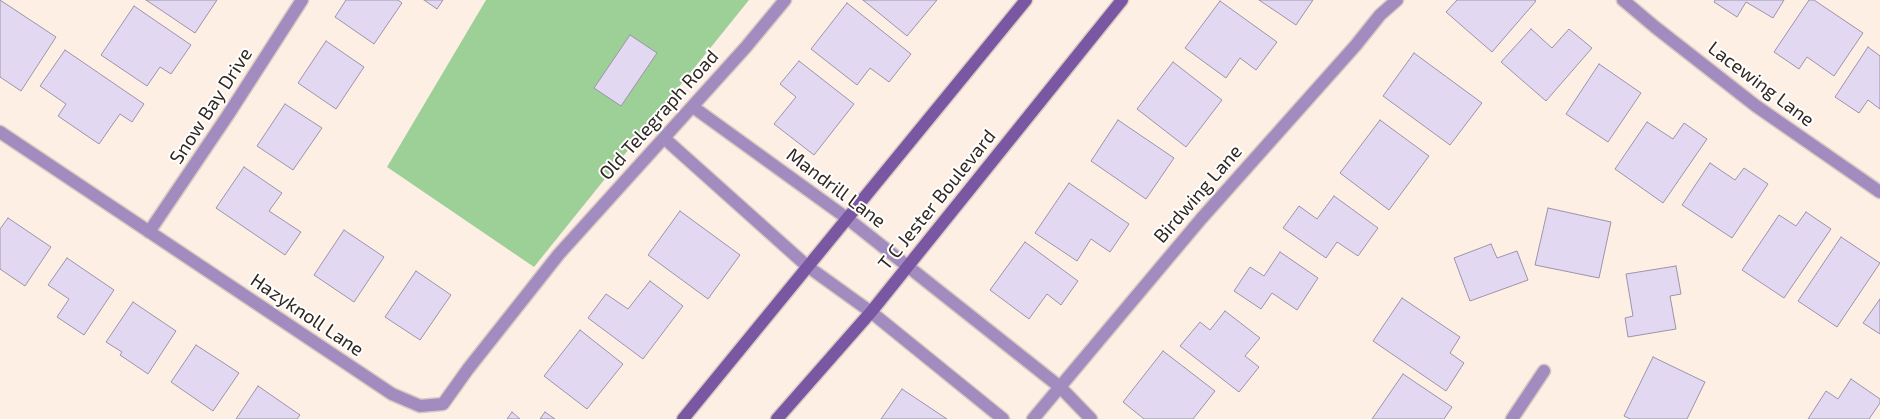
<!DOCTYPE html>
<style>
body{margin:0}
canvas{display:block;background:#feefe5}
</style>
<canvas width="1880" height="419"></canvas>
<script>
const g = document.querySelector('canvas').getContext('2d');
g.lineJoin = 'round';
function paint(path, color) { g.fillStyle = color; g.fill(path, 'evenodd'); }
const poly = rows => new Path2D(rows.map(r => 'M' + r).join(''));
function strokePath(path, color, width, dash) { g.strokeStyle = color; g.lineWidth = width; g.lineCap = dash ? 'butt' : 'round'; g.setLineDash(dash || []); g.stroke(path); }
function write(font, color, halo, rows, align = 'center') {
  g.font = font + ' "Exo 2",sans-serif'; g.lineWidth = 4; g.setLineDash([]); g.textBaseline = 'middle'; g.strokeStyle = halo; g.fillStyle = color; for (const [text, x, y, turn = 0] of rows) {
    g.save(); g.translate(x, y); g.rotate((+turn || 0) * Math.PI / 180); g.textAlign = isNaN(turn) ? turn : align; if (halo) g.strokeText(text, 0, 0); g.fillText(text, 0, 0); g.restore();
  }
}
const green = poly([
 [486,0,749,0,534,267,387,167]
]);
const building = poly([
 [0,0,56,37,21,91,0,77,0,0],
 [146,0,217,0,195,33,146,0],
 [346,0,398,0,402,3,374,44,335,17,346,0],
 [424,0,443,0,437,9,424,0],
 [863,0,937,0,907,36,863,0],
 [1259,0,1313,0,1296,25,1259,0],
 [1457,0,1534,0,1536,1,1492,52,1446,12,1457,0],
 [1715,0,1784,0,1773,18,1746,2,1737,17,1714,2,1715,0],
 [1809,0,1814,0,1863,33,1834,76,1807,57,1799,69,1774,52,1809,0],
 [1220,1,1277,42,1256,70,1240,58,1226,78,1185,48,1220,1],
 [847,3,911,54,889,82,870,68,857,85,811,49,847,3],
 [134,6,191,45,171,74,160,67,147,86,101,55,134,6],
 [1531,29,1552,48,1569,29,1592,48,1546,101,1501,62,1531,29],
 [630,35,657,53,621,106,594,88,630,35],
 [326,41,364,67,336,109,298,83,326,41],
 [1868,47,1880,56,1880,109,1868,100,1859,113,1835,97,1868,47],
 [65,50,144,104,132,122,120,114,99,144,58,116,66,104,40,86,65,50],
 [1414,53,1482,103,1450,145,1383,96,1414,53],
 [799,61,854,104,814,155,774,124,796,97,780,84,799,61],
 [1173,62,1222,100,1186,147,1137,109,1173,62],
 [1599,64,1641,93,1608,142,1566,114,1599,64],
 [285,104,322,128,293,170,257,146,285,104],
 [1118,120,1174,158,1146,199,1091,161,1118,120],
 [1380,120,1429,156,1389,210,1340,173,1380,120],
 [1647,122,1673,139,1684,123,1707,139,1663,203,1615,169,1647,122],
 [1710,163,1735,180,1744,168,1768,184,1732,238,1682,205,1710,163],
 [244,167,282,193,269,211,301,232,285,255,216,208,244,167],
 [1069,183,1129,224,1110,252,1091,239,1077,261,1035,233,1069,183],
 [1334,196,1378,228,1358,256,1337,242,1326,258,1283,228,1299,206,1317,219,1334,196],
 [1548,208,1611,222,1599,278,1535,265,1548,208],
 [680,211,740,255,708,299,648,255,680,211],
 [1806,212,1831,229,1784,298,1742,270,1779,215,1796,226,1806,212],
 [8,218,51,247,25,286,0,269,0,229,8,218],
 [344,230,384,257,354,302,314,275,344,230],
 [1841,237,1880,263,1837,327,1798,301,1841,237],
 [1025,242,1078,281,1061,305,1047,294,1029,319,990,290,1025,242],
 [1491,244,1497,258,1517,251,1528,280,1470,301,1454,258,1491,244],
 [1280,252,1318,278,1297,310,1272,293,1261,309,1234,291,1250,267,1264,276,1280,252],
 [67,258,114,290,84,335,57,317,69,299,48,285,67,258],
 [1676,266,1681,294,1670,296,1676,329,1628,337,1625,318,1633,316,1626,274,1676,266],
 [416,271,451,295,420,340,385,317,416,271],
 [650,281,683,306,643,359,588,318,606,294,628,309,650,281],
 [1402,298,1460,337,1450,353,1464,363,1446,391,1373,341,1402,298],
 [1880,299,1880,334,1863,323,1880,299],
 [133,302,176,331,148,374,120,355,122,352,106,342,133,302],
 [1225,311,1260,338,1245,356,1259,367,1239,392,1180,346,1200,322,1210,330,1225,311],
 [580,330,623,364,587,409,544,376,580,330],
 [196,345,239,373,213,411,171,382,196,345],
 [1163,351,1215,391,1193,419,1144,419,1123,402,1163,351],
 [1653,357,1705,382,1687,419,1630,419,1624,416,1653,357],
 [1403,374,1452,407,1444,419,1372,419,1403,374],
 [1851,379,1880,399,1880,403,1869,419,1808,419,1826,391,1838,399,1851,379],
 [258,386,300,415,297,419,236,419,258,386],
 [902,389,947,419,881,419,902,389],
 [512,412,520,419,507,419,512,412],
 [545,412,555,419,540,419,545,412]
]);
const street = poly([
 [1623,0,1655,27,1756,106,1880,192],
 [693,107,848,219,1060,387,1091,419],
 [0,132,392,394,420,406,443,404,468,369,559,254,746,47,785,0],
 [664,138,807,266,871,312,1003,419],
 [149,232,228,115,302,0],
 [1033,419,1201,219,1356,45,1380,15,1397,0],
 [1512,419,1544,371]
]);
const secondary = poly([
 [683,419,1026,0],
 [777,419,871,312,1122,0]
]);
const streetNames = [
 ["Lacewing Lane",1761,84,37],
 ["Snow Bay Drive",211,106,-57],
 ["Old Telegraph Road",659,115,-48],
 ["Mandrill Lane",836,188,37],
 ["Birdwing Lane",1198,194,-49],
 ["T C Jester Boulevard",937,200,-51],
 ["Hazyknoll Lane",307,315,34]
];
paint(green, '#9dd097');
paint(building, '#e3d8f1');
strokePath(building, '#9d93aa', 1);
strokePath(street, '#d9cbc2', 15);
strokePath(secondary, '#d9cbc2', 15);
strokePath(street, '#a18bbf', 12);
strokePath(secondary, '#7a57a3', 12);
write('19px', '#302721', '#fff', streetNames);
</script>
